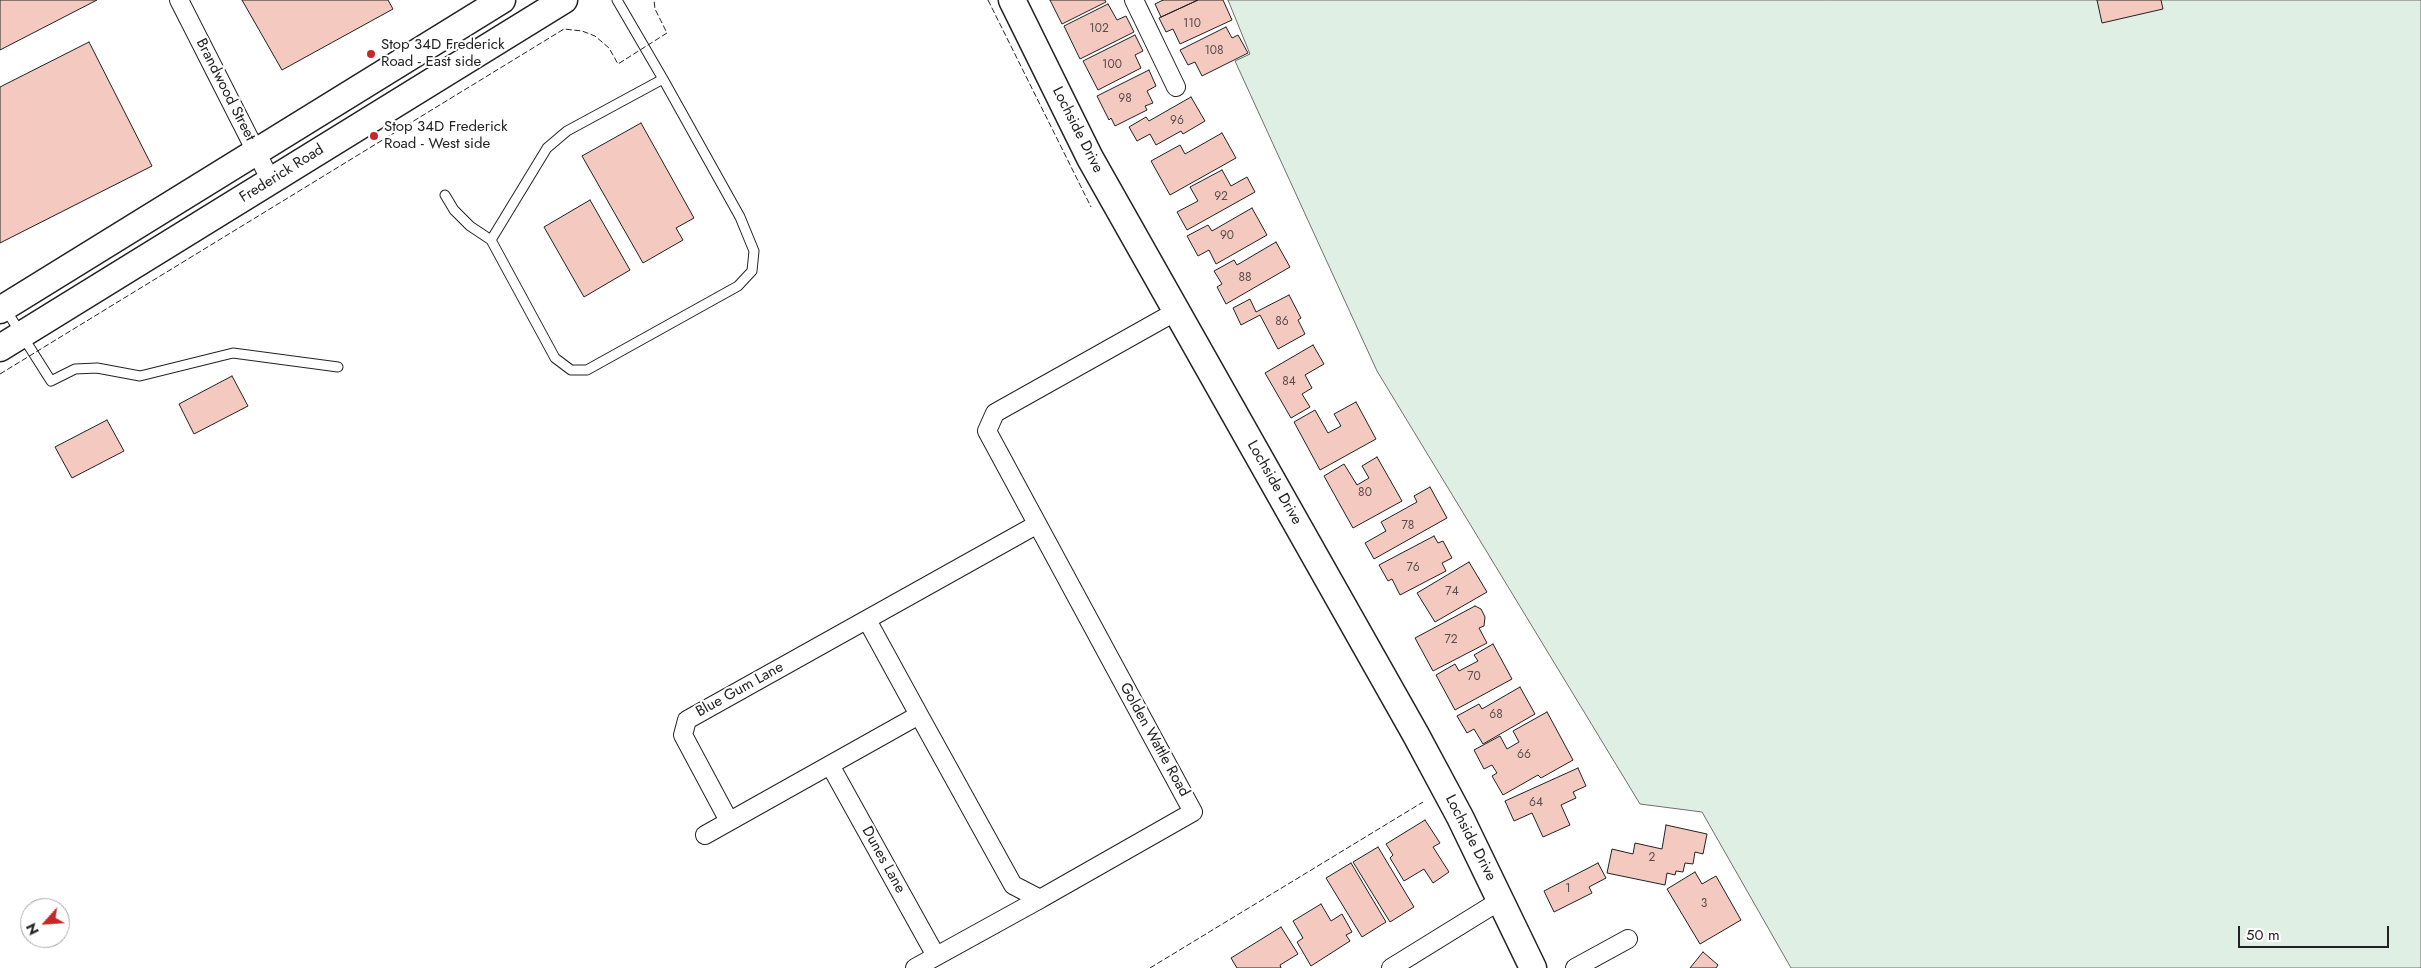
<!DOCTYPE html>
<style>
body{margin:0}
#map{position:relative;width:2421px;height:968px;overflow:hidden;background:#fff;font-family:Jost,sans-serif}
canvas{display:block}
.north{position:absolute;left:20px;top:898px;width:50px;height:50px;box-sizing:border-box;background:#fff;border:1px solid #a7a7a7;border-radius:50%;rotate:244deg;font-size:14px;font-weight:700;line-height:20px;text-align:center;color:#222}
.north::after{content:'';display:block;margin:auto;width:18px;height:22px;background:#c62828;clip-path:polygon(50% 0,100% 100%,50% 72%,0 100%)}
.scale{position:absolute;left:2238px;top:926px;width:151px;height:22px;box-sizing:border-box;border:2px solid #222;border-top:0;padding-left:6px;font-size:15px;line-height:18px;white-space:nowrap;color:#222;-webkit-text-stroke:4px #fff;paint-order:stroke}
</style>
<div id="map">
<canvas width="2421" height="968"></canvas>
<div class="north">N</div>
<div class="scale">50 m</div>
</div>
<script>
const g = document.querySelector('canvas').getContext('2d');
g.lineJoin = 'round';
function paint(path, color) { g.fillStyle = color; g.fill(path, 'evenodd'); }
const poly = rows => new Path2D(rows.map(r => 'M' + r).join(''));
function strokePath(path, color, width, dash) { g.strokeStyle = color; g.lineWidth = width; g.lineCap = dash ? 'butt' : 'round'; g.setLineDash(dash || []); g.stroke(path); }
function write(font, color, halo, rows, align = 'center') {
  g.font = font + ' Jost,sans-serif'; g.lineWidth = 4; g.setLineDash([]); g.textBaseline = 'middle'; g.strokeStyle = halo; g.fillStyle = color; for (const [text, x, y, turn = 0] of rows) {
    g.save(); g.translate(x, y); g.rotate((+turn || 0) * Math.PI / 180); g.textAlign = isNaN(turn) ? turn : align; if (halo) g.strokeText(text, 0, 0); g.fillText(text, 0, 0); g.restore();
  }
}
const green = poly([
 [1228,0,2421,0,2421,968,1791,968,1702,812,1640,804,1377,371,1235,61,1250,54,1228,0]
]);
const building = poly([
 [0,0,97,0,0,50,0,0],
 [242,0,388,0,393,9,282,70,242,0],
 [1050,0,1105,0,1106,2,1062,24,1050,0],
 [1163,0,1162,0,1198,0,1161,17,1155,4,1163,0],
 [1198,0,1223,0,1232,20,1180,44,1173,29,1166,32,1159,18,1198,0],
 [2097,0,2161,0,2163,9,2102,23,2097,0],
 [1108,4,1117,20,1126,16,1134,32,1080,59,1064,26,1108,4],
 [1226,27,1232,38,1238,35,1248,53,1202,76,1195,62,1188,65,1180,50,1226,27],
 [1135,35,1143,51,1135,55,1141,68,1098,90,1083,61,1135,35],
 [89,42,152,166,0,243,0,87,89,42],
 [1149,70,1156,86,1147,91,1153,103,1145,106,1147,110,1115,126,1111,118,1109,120,1097,96,1149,70],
 [1191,97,1205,121,1183,134,1181,131,1156,145,1150,134,1137,141,1129,127,1146,117,1149,121,1191,97],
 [641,123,694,218,676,228,683,240,643,263,582,156,641,123],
 [1222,133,1236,158,1170,195,1151,161,1180,145,1185,154,1222,133],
 [1222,170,1231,186,1247,177,1255,192,1187,230,1177,212,1198,201,1190,187,1222,170],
 [590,200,630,270,584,297,544,227,590,200],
 [1252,208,1267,235,1216,264,1209,250,1198,256,1187,236,1208,225,1212,231,1252,208],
 [1276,242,1290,267,1226,304,1217,287,1222,284,1214,271,1234,260,1237,265,1276,242],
 [1289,295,1301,318,1298,320,1305,334,1278,349,1260,315,1241,325,1233,308,1250,299,1256,312,1289,295],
 [1313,345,1324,364,1305,375,1312,388,1302,394,1310,407,1291,418,1265,373,1313,345],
 [232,376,248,406,194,434,179,404,232,376],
 [1356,402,1376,439,1320,470,1294,422,1315,410,1328,433,1341,426,1334,414,1356,402],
 [107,420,124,451,72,478,55,447,107,420],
 [1377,457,1402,501,1353,528,1324,476,1344,464,1357,485,1369,478,1362,466,1377,457],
 [1430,487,1447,518,1374,559,1365,543,1386,531,1381,522,1417,502,1414,496,1430,487],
 [1434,536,1438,543,1443,541,1452,558,1442,563,1446,571,1400,595,1392,579,1388,581,1379,565,1434,536],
 [1469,562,1487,592,1435,622,1417,593,1469,562],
 [1475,606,1481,609,1485,617,1484,626,1479,628,1487,643,1433,671,1415,638,1475,606],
 [1493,644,1512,679,1455,710,1436,675,1455,664,1459,671,1478,661,1474,655,1493,644],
 [1520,687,1535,714,1483,744,1474,729,1467,733,1457,716,1479,704,1482,709,1520,687],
 [1547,712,1573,760,1541,778,1538,775,1503,795,1492,776,1497,773,1492,765,1484,769,1474,750,1500,736,1507,749,1519,742,1513,731,1547,712],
 [1578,768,1586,786,1573,792,1576,798,1561,805,1570,825,1543,837,1532,813,1514,821,1505,801,1578,768],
 [1425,820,1440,843,1433,847,1449,872,1433,883,1424,869,1404,881,1390,858,1393,855,1386,844,1425,820],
 [1666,825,1707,834,1703,854,1695,852,1693,864,1685,863,1683,872,1676,871,1675,875,1667,873,1665,885,1607,873,1612,849,1633,854,1635,843,1662,849,1666,825],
 [1378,847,1414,907,1390,922,1353,862,1378,847],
 [1351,863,1386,922,1362,937,1326,878,1351,863],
 [1598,863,1606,878,1589,887,1592,893,1554,912,1544,891,1598,863],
 [1695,872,1702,884,1716,876,1741,920,1700,944,1667,889,1695,872],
 [1321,904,1331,921,1342,914,1352,932,1346,935,1350,941,1311,966,1297,942,1303,938,1293,921,1321,904],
 [1281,927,1298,954,1280,965,1281,968,1237,968,1231,958,1281,927],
 [1703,952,1718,965,1716,968,1690,968,1703,952]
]);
const lane = poly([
 [617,0,663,79,740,217,754,251,752,271,738,286,587,370,571,370,555,358,491,240,547,148,567,131,663,79],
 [445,195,454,210,470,226,491,240],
 [6,310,51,381,75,369,97,368,140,376,233,353,338,367]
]);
const street = poly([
 [179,0,271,181],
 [1134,0,1176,87],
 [867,620,919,715],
 [830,765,936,956],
 [729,821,683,735,687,720,1036,525],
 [705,835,919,715,1013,885,1040,899,1193,812,987,431,995,413,1175,312],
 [915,968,1040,899],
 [1391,968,1501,900],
 [1575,968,1628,939]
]);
const secondary = poly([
 [1012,0,1090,158,1416,735,1460,817,1533,968],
 [0,310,502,0],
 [0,348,564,0]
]);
const fence = poly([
 [988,0,1091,207],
 [0,374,564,29,582,31,595,36,609,48,618,64,667,33,655,9,654,0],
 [1150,968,1423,802]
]);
const markers = [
 [371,54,5,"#c62828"],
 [374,136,5,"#c62828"]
];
const numberNames = [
 ["110",1192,24],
 ["102",1099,29],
 ["108",1214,51],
 ["100",1112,65],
 ["98",1125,99],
 ["96",1177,121],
 ["92",1221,197],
 ["90",1227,236],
 ["88",1245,278],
 ["86",1282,322],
 ["84",1289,382],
 ["80",1365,493],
 ["78",1408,526],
 ["76",1413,568],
 ["74",1452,592],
 ["72",1451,640],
 ["70",1474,677],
 ["68",1496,715],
 ["66",1524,755],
 ["64",1536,803],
 ["2",1652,858],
 ["1",1568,889],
 ["3",1704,904]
];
const poiNames = [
 ["Stop 34D Frederick",381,45],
 ["Road - East side",381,62],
 ["Stop 34D Frederick",384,127],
 ["Road - West side",384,144]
];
const streetNames = [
 ["Brandwood Street",225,90,63],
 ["Lochside Drive",1077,130,63],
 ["Frederick Road",282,174,-32],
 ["Lochside Drive",1274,483,60],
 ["Blue Gum Lane",740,690,-29],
 ["Golden Wattle Road",1154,740,61],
 ["Lochside Drive",1470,838,63],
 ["Dunes Lane",883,860,61]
];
paint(green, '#e0efe3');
strokePath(green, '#6f6f6f', 1);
paint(building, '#f3c9c0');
strokePath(building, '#222', 1);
strokePath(lane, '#222', 11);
strokePath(street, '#222', 20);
strokePath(secondary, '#222', 29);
strokePath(lane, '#fff', 9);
strokePath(street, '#fff', 18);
strokePath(secondary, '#fff', 26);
strokePath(fence, '#222', 1, [6, 2.5]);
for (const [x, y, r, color] of markers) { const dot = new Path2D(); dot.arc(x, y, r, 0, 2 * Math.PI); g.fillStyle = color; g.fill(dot); strokePath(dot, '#fff', 2); }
write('12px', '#564c4a', null, numberNames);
write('15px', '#222', '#fff', poiNames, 'left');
write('15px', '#222', '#fff', streetNames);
</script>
